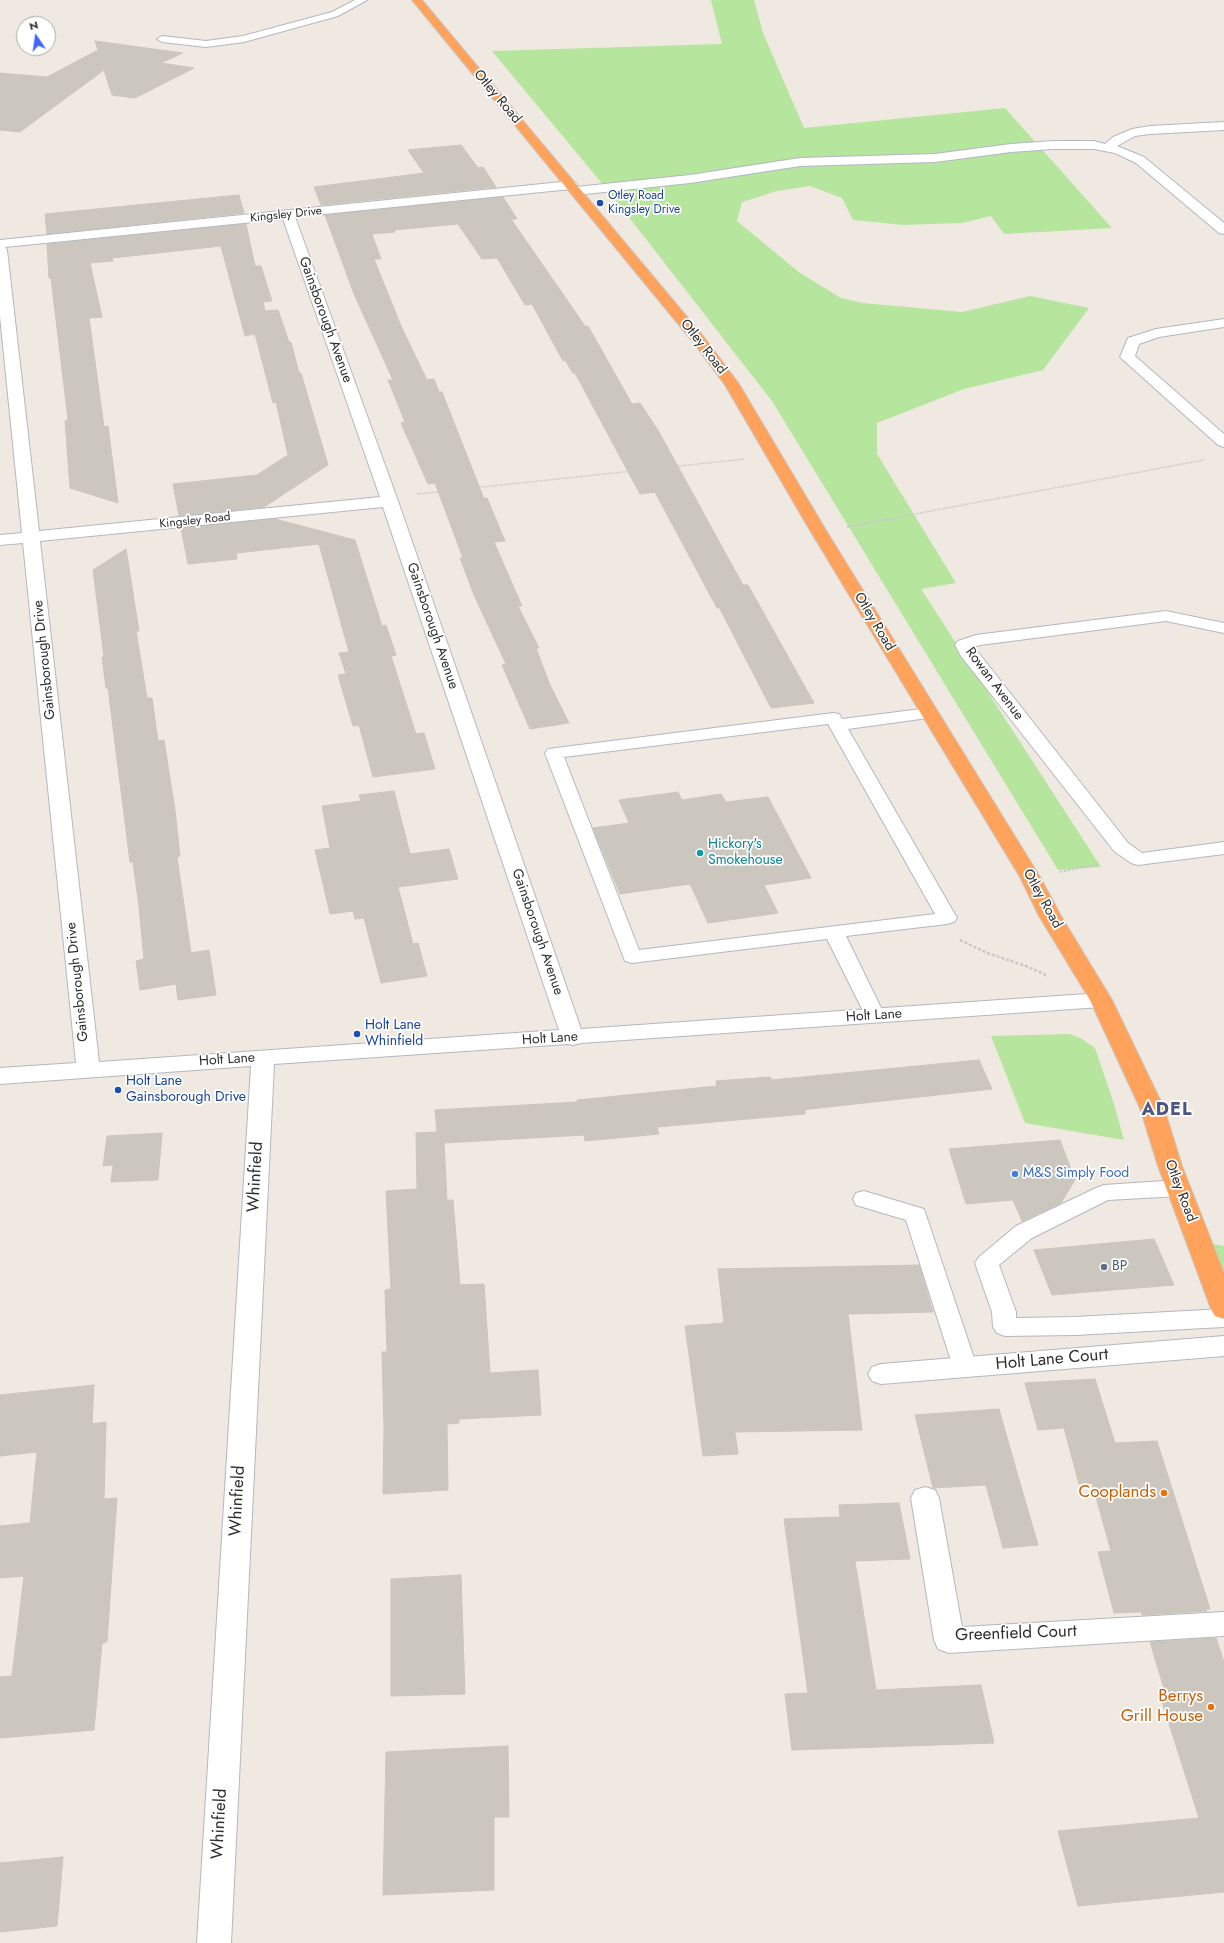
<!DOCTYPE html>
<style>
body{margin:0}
#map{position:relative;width:1224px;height:1943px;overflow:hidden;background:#efe9e1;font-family:Jost,sans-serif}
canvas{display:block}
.north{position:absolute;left:16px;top:16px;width:40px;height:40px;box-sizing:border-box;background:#fff;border:1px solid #ababab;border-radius:50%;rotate:347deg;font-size:11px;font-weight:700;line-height:16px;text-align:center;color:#2e2e2e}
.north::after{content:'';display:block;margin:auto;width:14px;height:18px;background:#4264fb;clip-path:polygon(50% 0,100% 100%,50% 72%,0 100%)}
</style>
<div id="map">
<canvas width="1224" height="1943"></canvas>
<div class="north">N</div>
</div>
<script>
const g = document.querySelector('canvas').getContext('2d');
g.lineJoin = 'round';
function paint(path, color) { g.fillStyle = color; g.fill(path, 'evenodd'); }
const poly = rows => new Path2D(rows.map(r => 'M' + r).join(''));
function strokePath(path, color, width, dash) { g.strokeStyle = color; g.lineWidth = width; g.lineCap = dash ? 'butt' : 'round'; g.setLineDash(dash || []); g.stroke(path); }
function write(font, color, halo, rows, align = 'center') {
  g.font = font + ' Jost,sans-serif'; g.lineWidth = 3.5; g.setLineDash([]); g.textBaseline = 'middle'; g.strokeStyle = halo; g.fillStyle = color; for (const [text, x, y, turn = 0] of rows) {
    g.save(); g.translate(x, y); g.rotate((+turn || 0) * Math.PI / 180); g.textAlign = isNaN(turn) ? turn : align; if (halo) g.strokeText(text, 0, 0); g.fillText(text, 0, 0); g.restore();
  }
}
const green = poly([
 [711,0,754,0,763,33,804,128,1005,108,1112,228,1004,234,991,216,962,223,903,225,853,220,842,198,810,186,777,191,742,202,737,221,800,273,841,298,863,303,962,312,1030,296,1089,308,1043,370,964,389,877,423,877,454,956,583,921,589,1101,867,1058,870,772,401,610,193,492,51,722,44],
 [1070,1034,1082,1039,1095,1048,1114,1104,1124,1140,1025,1123,991,1036],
 [1200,1242,1224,1246,1224,1309]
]);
const building = poly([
 [95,41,183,53,161,63,194,68,135,98,112,95,104,70,20,132,0,130,0,73,47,77,98,50,95,41],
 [461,145,478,168,483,167,496,187,321,205,314,187,424,173,408,150,461,145],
 [239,195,244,213,47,234,45,214,239,195],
 [503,197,517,219,511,219,585,326,588,326,632,404,640,403,659,432,743,585,748,585,814,703,771,708,719,607,717,608,655,492,640,494,575,373,573,373,565,360,563,361,532,304,525,305,497,258,482,259,458,224,394,230,395,232,372,234,381,259,374,259,401,326,425,376,427,380,434,379,439,392,442,392,484,499,487,498,505,541,494,542,522,606,518,606,539,648,536,648,550,685,569,723,530,729,502,665,506,664,474,595,460,558,463,558,435,483,428,484,401,423,405,422,388,380,393,380,354,294,325,215,503,197],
 [246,224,255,266,261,266,272,301,263,302,265,311,278,310,289,342,291,342,299,373,301,373,328,465,264,507,179,516,173,484,257,475,288,455,276,402,273,403,255,334,245,336,221,246,112,258,113,261,90,263,102,317,89,318,104,427,108,426,118,503,70,488,65,421,68,420,51,278,49,278,47,244,246,224],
 [275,519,355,540,382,626,386,625,396,655,391,656,416,734,424,733,435,769,373,777,359,725,353,726,338,675,346,674,339,653,349,652,319,544,236,553,237,559,188,564,181,528,275,519],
 [126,549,139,631,136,631,147,698,152,698,158,741,164,740,175,810,180,856,177,857,191,953,209,950,216,995,178,1000,176,984,140,990,136,961,144,959,139,907,133,862,130,862,108,688,106,688,102,657,104,657,93,570,126,549],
 [394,791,410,854,449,849,458,879,398,887,413,944,418,943,427,976,381,983,364,918,355,919,353,911,330,914,315,850,330,848,322,806,361,801,359,795,394,791],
 [678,792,682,800,721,794,726,802,768,797,811,878,764,885,778,913,708,923,690,884,620,894,593,828,629,823,619,800,678,792],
 [979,1060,992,1089,810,1109,805,1110,805,1114,657,1127,659,1134,585,1141,584,1135,444,1143,447,1200,453,1200,460,1285,484,1284,490,1373,538,1370,541,1415,459,1419,459,1423,447,1424,448,1490,383,1494,384,1427,382,1352,387,1352,385,1290,391,1289,386,1191,417,1189,416,1133,437,1132,435,1110,578,1102,577,1100,717,1086,716,1081,770,1077,772,1080,979,1060],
 [162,1133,158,1180,111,1182,113,1165,103,1166,107,1136,162,1133],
 [1060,1140,1075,1180,1061,1203,1022,1221,1013,1200,966,1204,949,1149,1060,1140],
 [1154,1239,1174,1285,1052,1295,1034,1250,1154,1239],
 [919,1265,933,1312,848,1314,862,1430,735,1432,738,1454,703,1456,685,1326,724,1323,718,1269,919,1265],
 [1095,1379,1115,1443,1157,1441,1210,1609,1206,1609,1207,1611,1142,1615,1141,1612,1114,1613,1098,1552,1111,1551,1092,1483,1079,1484,1064,1428,1038,1430,1025,1383,1095,1379],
 [94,1385,92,1424,106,1422,104,1499,117,1498,107,1642,102,1643,94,1730,0,1738,0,1677,12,1676,24,1576,0,1578,0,1526,30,1523,37,1452,0,1456,0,1395,94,1385],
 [999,1409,1016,1469,1038,1545,1003,1548,986,1485,933,1488,915,1415,999,1409],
 [899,1503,910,1559,855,1561,876,1690,981,1685,994,1743,792,1750,785,1694,808,1693,784,1519,840,1517,839,1505,899,1503],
 [461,1575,465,1694,391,1696,391,1579,461,1575],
 [1216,1638,1224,1662,1224,1892,1078,1906,1058,1831,1199,1818,1159,1692,1165,1692,1150,1642,1216,1638],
 [508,1746,509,1817,494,1817,494,1890,383,1895,386,1752,508,1746],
 [63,1857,57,1926,0,1932,0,1863,63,1857]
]);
const pathFar2 = poly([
 [417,494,745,459],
 [888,519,1204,460]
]);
const pathFar1 = poly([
 [847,527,894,518],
 [1060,872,1098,864]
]);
const path = poly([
 [960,940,987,953,1026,966,1048,976]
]);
const lane = poly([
 [355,0,367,0,338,16,244,42,206,47,162,42,157,39,162,36,206,41,243,36,332,12,355,0],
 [929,708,935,709,938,713,935,717,848,729,957,918,954,922,947,924,846,936,885,1016,882,1021,875,1022,868,1021,827,939,632,963,625,961,545,753,548,749,833,713,839,714,842,719,929,708],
 [828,724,935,914,639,950,564,757,828,724],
 [1179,1180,1187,1183,1190,1188,1187,1193,1179,1196,1108,1200,1032,1238,999,1265,1016,1312,1016,1318,1075,1317,1224,1309,1224,1327,1075,1335,1005,1336,997,1333,993,1327,992,1312,975,1263,979,1257,1016,1226,1096,1188,1104,1185,1179,1180],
 [864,1191,924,1209,977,1367,974,1373,965,1376,956,1373,953,1367,906,1220,856,1205,853,1199,856,1193,864,1191]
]);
const street = poly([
 [1224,122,1224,130,1150,134,1135,136,1117,146,1144,157,1224,223,1224,234,1219,233,1136,163,1115,153,1094,149,1053,149,1011,152,935,162,800,166,690,183,576,195,572,194,570,191,571,189,295,217,398,501,581,1029,1101,993,1109,995,1112,1000,1109,1005,1101,1007,581,1043,573,1045,568,1044,274,1064,231,1943,197,1943,251,1066,0,1084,0,1068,76,1063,23,543,0,545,0,535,22,533,0,316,0,240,571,181,575,182,577,185,576,187,690,175,800,158,935,154,1011,144,1053,141,1094,141,1105,144,1113,137,1132,129,1150,126,1224,122],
 [283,219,380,497,39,531,7,250,5,247,283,219],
 [383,507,559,1030,99,1062,40,541,383,507],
 [1224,319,1224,327,1159,337,1139,344,1135,356,1224,434,1224,447,1218,445,1120,357,1128,338,1156,329,1224,319],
 [1166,611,1224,623,1224,633,1166,621,980,645,974,647,1128,843,1142,853,1224,842,1224,854,1138,865,1131,863,1114,851,961,656,955,645,958,641,976,635,1166,611],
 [1224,1336,1224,1356,881,1384,872,1381,868,1374,872,1367,881,1364,1224,1336],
 [925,1487,935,1490,939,1498,962,1627,1224,1612,1224,1636,949,1653,938,1649,934,1640,911,1498,915,1490,925,1487]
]);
const highway = poly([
 [412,0,422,0,703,336,739,384,827,532,1040,877,1061,916,1112,1000,1164,1108,1182,1166,1224,1273,1224,1319,1215,1316,1211,1309,1158,1166,1140,1108,1090,1000,1039,916,1020,877,811,532,725,385,693,342,412,0]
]);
const markers = [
 [600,203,4,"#1a4fb4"],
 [700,853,4,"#0f9aa8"],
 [357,1034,4,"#1a4fb4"],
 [118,1090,4,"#1a4fb4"],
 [1015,1174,4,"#3f7fe0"],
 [1104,1267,4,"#5c6f8a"],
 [1164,1493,4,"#e8710a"],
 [1211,1707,4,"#e8710a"]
];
const farTransitnames = [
 ["Otley Road",608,196],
 ["Kingsley Drive",608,210]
];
const farStreetnames = [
 ["Kingsley Drive",286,215,-6],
 ["Kingsley Road",195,521,-6]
];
const streetNames = [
 ["Otley Road",497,97,50],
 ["Gainsborough Avenue",325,320,70],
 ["Otley Road",703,347,52],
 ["Otley Road",874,622,59],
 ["Gainsborough Avenue",432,626,71],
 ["Gainsborough Drive",45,660,-96],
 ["Rowan Avenue",994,684,53],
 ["Otley Road",1042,899,61],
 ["Gainsborough Avenue",537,932,71],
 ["Gainsborough Drive",78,982,-96],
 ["Holt Lane",874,1016,-4],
 ["Holt Lane",550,1039,-4],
 ["Holt Lane",227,1060,-4],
 ["Otley Road",1180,1191,69]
];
const cultureNames = [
 ["Hickory's",708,845],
 ["Smokehouse",708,861]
];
const transitNames = [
 ["Holt Lane",365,1026],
 ["Whinfield",365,1042],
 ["Holt Lane",126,1082],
 ["Gainsborough Drive",126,1098]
];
const shopNames = [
 ["M&S Simply Food",1023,1174]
];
const serviceNames = [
 ["BP",1112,1267]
];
const nearStreetnames = [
 ["Whinfield",256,1177,-87],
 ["Holt Lane Court",1052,1360,-5],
 ["Whinfield",238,1501,-87],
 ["Greenfield Court",1016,1634,-2],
 ["Whinfield",220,1824,-87]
];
const nearFoodnames = [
 ["Cooplands",1156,1493],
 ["Berrys",1203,1697],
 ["Grill House",1203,1717]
];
const districtNames = [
 ["ADEL",1167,1111]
];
paint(green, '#b6e59e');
paint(building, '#cbc7bf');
strokePath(building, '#cbc5ba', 1);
strokePath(lane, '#b4b7c1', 2);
strokePath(street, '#b4b7c1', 2);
strokePath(highway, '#c9c9c9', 2);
strokePath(pathFar2, '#c9c9c9', 1.5, [1.5, 1]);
strokePath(pathFar1, '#c9c9c9', 2, [2.5, 1.5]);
strokePath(path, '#c9c9c9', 2.5, [3, 2]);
paint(lane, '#fff');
paint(street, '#fff');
paint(highway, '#ffa35c');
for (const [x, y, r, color] of markers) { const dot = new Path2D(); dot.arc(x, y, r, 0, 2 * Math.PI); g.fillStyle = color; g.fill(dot); strokePath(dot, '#fff', 1.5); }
write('12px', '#164399', '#fff', farTransitnames, 'left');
write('12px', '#2e2e2e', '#fff', farStreetnames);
write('14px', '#2e2e2e', '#fff', streetNames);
write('14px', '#0d838f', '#fff', cultureNames, 'left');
write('14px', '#164399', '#fff', transitNames, 'left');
write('14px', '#366cbe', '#fff', shopNames, 'left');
write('14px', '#4e5e75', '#fff', serviceNames, 'left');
write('17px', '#2e2e2e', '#fff', nearStreetnames);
write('17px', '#c56008', '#fff', nearFoodnames, 'right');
g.letterSpacing = '1px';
write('bold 18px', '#4d5680', '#fff', districtNames);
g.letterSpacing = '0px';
</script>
